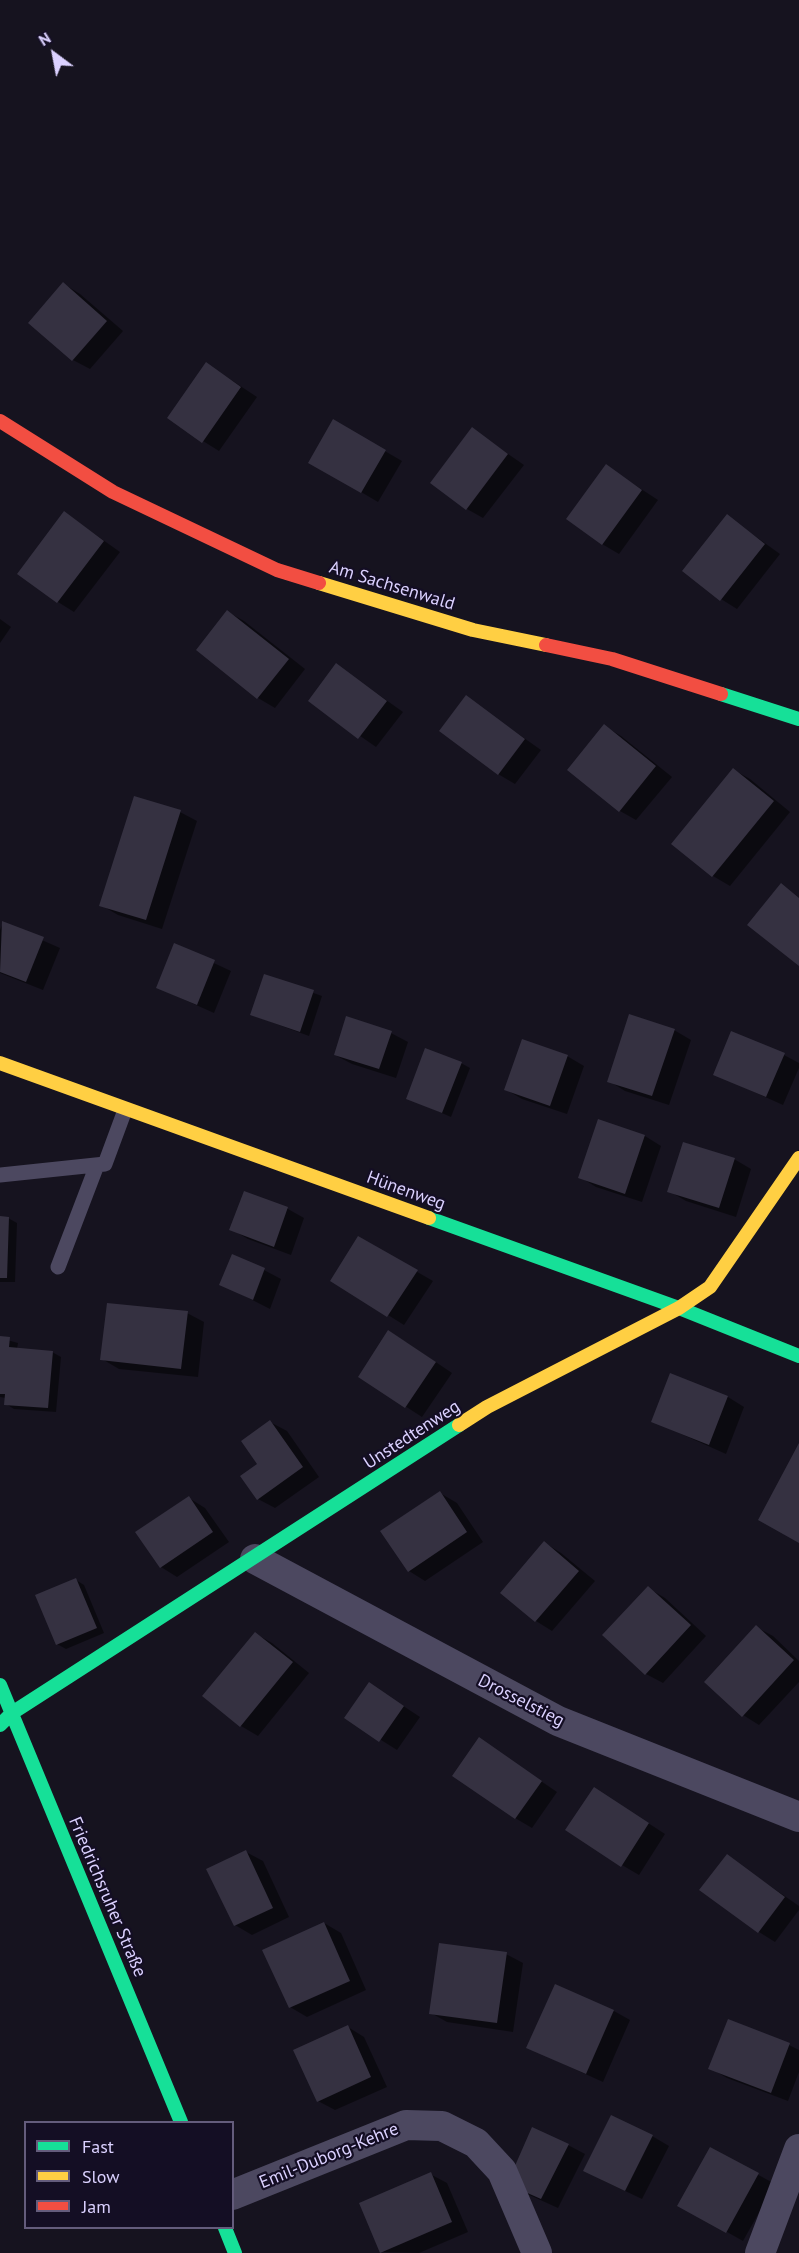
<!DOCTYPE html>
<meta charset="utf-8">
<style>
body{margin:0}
#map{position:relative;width:799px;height:2253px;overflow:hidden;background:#16131f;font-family:"PT Sans",sans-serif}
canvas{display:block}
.legend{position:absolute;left:24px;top:2121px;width:210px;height:108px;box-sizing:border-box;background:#140e24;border:2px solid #645c7c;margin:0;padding:8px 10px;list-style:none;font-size:18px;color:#dbd1ff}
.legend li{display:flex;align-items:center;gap:12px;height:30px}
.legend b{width:30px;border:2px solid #645c7c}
.north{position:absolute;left:24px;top:24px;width:60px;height:60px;-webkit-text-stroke:4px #140e24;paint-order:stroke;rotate:328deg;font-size:16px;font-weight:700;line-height:24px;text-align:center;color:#dbd1ff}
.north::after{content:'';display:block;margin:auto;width:21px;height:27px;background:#dbd1ff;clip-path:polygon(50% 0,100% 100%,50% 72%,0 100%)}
</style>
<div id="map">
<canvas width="799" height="2253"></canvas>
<ul class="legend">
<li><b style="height:8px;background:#16e098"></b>Fast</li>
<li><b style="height:8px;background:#ffcf43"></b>Slow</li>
<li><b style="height:8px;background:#f24e42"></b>Jam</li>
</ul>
<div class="north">N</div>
</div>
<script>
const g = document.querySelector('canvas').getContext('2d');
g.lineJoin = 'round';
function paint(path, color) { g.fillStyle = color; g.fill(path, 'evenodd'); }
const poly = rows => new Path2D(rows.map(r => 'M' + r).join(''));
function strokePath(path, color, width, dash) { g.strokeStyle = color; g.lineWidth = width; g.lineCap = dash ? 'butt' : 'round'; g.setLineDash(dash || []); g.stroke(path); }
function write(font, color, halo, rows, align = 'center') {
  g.font = font + ' "PT Sans",sans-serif'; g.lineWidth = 4.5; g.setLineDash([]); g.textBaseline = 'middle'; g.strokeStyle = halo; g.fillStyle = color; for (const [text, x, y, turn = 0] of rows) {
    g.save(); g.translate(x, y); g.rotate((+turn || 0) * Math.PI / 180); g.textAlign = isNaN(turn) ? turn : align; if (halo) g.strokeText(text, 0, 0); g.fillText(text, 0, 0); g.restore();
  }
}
const shadow = poly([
 [64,284,80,294,123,331,90,369,73,360],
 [207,364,257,397,219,451,203,441],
 [333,421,402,461,378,502,310,462],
 [472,429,524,465,483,518,467,509],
 [606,466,658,500,619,554,602,544],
 [65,513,120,552,74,612,58,602],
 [727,516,780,554,737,609,721,599],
 [228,612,244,621,305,669,275,708,258,698,198,650],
 [0,619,11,627,0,643],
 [337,665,403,712,376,747,310,701],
 [466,697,541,750,515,784,498,774],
 [604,726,621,736,672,777,636,820,620,811],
 [734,770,750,779,790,812,730,886,713,876,673,843],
 [180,812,197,821,162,929,118,915,101,905],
 [3,923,60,948,43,990,0,973,0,930],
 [175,945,231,971,214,1013,158,988],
 [265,976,322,996,309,1036,252,1015],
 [674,1030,691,1040,669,1105,625,1091,609,1081],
 [391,1033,408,1042,396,1078,352,1064,335,1055],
 [784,1055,799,1063,799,1068,783,1105,714,1074],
 [567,1056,584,1066,567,1114,522,1099,505,1089],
 [461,1063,470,1068,451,1117,407,1098],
 [599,1121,645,1136,661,1146,642,1202,596,1187,580,1177],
 [734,1159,751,1169,736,1217,686,1201,669,1191],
 [244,1193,288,1209,304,1218,291,1255,248,1239,231,1229],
 [0,1218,8,1218,17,1223,15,1282,0,1282],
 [358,1238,433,1281,404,1325,388,1315],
 [264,1270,281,1279,270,1309,221,1284],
 [187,1313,204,1322,198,1377,119,1369,102,1359],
 [0,1338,18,1343,17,1349,52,1352,61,1357,56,1412,14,1409,6,1404,6,1398,0,1397],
 [406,1342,452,1373,422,1417,360,1377],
 [671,1375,728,1397,744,1407,726,1454,652,1421],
 [270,1422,287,1431,319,1477,275,1508,258,1499,259,1464],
 [440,1493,457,1503,483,1542,425,1581,409,1571],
 [189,1498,205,1508,229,1542,177,1577,161,1567],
 [545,1543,561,1553,595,1581,552,1631,536,1621,502,1593],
 [76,1580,84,1585,104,1633,66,1649,57,1644],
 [648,1588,665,1598,706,1636,663,1683,646,1674],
 [756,1627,773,1636,799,1661,799,1682,759,1725,743,1715],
 [256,1634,272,1643,309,1673,258,1736,241,1726,204,1696],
 [370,1684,420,1717,397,1750,346,1718],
 [479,1739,557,1792,532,1828,515,1818],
 [611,1799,665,1834,639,1875,622,1865],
 [246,1852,263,1861,289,1917,252,1935,235,1925],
 [727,1856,799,1906,799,1910,775,1942,759,1932],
 [324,1923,341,1933,366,1990,307,2017,290,2007],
 [506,1954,523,1963,513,2032,447,2022,431,2013],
 [614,2011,630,2020,603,2082,528,2048],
 [348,2027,364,2037,387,2087,335,2110,318,2101],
 [789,2045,799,2050,799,2072,788,2101,727,2078,710,2068],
 [652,2136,669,2146,642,2199,602,2180],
 [568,2145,585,2154,558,2208,525,2193],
 [711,2149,775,2184,743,2241,679,2205],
 [430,2174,447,2183,468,2232,419,2253,382,2252]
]);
const building = poly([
 [63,282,107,321,72,361,28,323],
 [206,362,241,387,202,443,167,418],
 [333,419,386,450,361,493,308,463],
 [472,427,508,454,466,510,430,483],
 [606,464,642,490,602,545,566,519],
 [64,511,104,541,57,603,17,574],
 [727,514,765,544,720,601,682,571],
 [227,610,289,659,257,699,196,650],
 [336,663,387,701,358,739,308,701],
 [466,695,525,739,498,775,439,731],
 [604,724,656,766,619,812,567,770],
 [733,768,774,801,712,877,671,844],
 [134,796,181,810,146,920,99,906],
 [781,883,799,898,799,966,747,925],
 [2,921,44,937,26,982,0,972],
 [174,943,215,960,197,1005,156,988],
 [264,974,314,990,300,1032,250,1015],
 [629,1014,675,1029,652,1096,607,1082],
 [346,1016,392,1031,379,1069,334,1055],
 [731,1031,785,1053,766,1097,713,1075],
 [522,1039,568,1055,550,1106,504,1090],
 [425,1048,462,1062,442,1113,406,1099],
 [598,1119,645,1135,625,1194,578,1178],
 [683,1142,735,1158,719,1208,667,1192],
 [244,1191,288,1207,274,1247,229,1230],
 [0,1216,9,1217,7,1278,0,1278],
 [358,1236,418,1270,387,1317,330,1281],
 [232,1254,265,1268,253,1300,219,1285],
 [107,1303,188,1311,181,1369,100,1360],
 [388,1330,436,1362,405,1408,358,1377],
 [0,1336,10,1337,9,1347,53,1351,48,1408,4,1405,5,1394,0,1394],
 [670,1373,728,1396,709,1445,651,1422],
 [270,1420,303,1467,257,1500,240,1476,257,1464,241,1441],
 [799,1443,799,1543,758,1520],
 [440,1491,467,1532,408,1572,380,1531],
 [189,1496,213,1532,160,1568,135,1532],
 [544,1541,579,1571,535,1622,500,1593],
 [76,1578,97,1628,56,1645,35,1595],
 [648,1586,691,1625,645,1675,602,1635],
 [756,1625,794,1660,742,1717,704,1682],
 [255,1632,293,1662,240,1727,202,1696],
 [369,1682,404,1706,379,1742,344,1718],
 [479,1737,542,1781,515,1819,452,1776],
 [594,1787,649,1823,621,1867,565,1830],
 [246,1850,273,1908,234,1926,206,1869],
 [727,1854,785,1897,758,1933,699,1890],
 [324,1922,350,1981,289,2008,262,1950],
 [439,1943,507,1952,497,2023,429,2014],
 [555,1984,614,2010,586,2074,526,2048],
 [728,2019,790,2043,771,2093,708,2069],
 [348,2025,371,2077,317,2102,293,2050],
 [611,2115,653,2135,625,2191,583,2171],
 [532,2127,569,2144,541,2199,507,2184],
 [710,2147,759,2173,726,2233,677,2206],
 [431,2172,452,2222,380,2253,359,2203]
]);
const lane = poly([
 [0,1175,105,1164,125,1110],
 [58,1267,97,1165]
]);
const street = poly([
 [255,1559,558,1721,799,1817],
 [232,2195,406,2125,442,2126,476,2143,502,2171,537,2253],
 [760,2253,799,2149]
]);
const fast = poly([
 [721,694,799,719],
 [429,1218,679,1308,799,1356],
 [0,1685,181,2122],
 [0,1725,12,1713,459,1425],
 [225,2228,235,2253]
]);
const slow = poly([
 [319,583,473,630,546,645],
 [0,1063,429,1218],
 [459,1425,487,1407,679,1308,710,1287,799,1158]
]);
const jam = poly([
 [0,421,113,492,277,570,319,583],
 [546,645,612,659,721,694]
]);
const streetNames = [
 ["Am Sachsenwald",392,586,17],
 ["Hünenweg",406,1191,20],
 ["Unstedtenweg",412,1435,-33],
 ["Drosselstieg",521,1701,27],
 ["Friedrichsruher Straße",107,1897,67],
 ["Emil-Duborg-Kehre",329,2156,-22]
];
paint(shadow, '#0007');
paint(building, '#353141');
strokePath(lane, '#4c4860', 15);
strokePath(street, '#4c4860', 30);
strokePath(fast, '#16e098', 14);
strokePath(slow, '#ffcf43', 14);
strokePath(jam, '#f24e42', 14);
write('18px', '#dbd1ff', '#140e24', streetNames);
</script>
